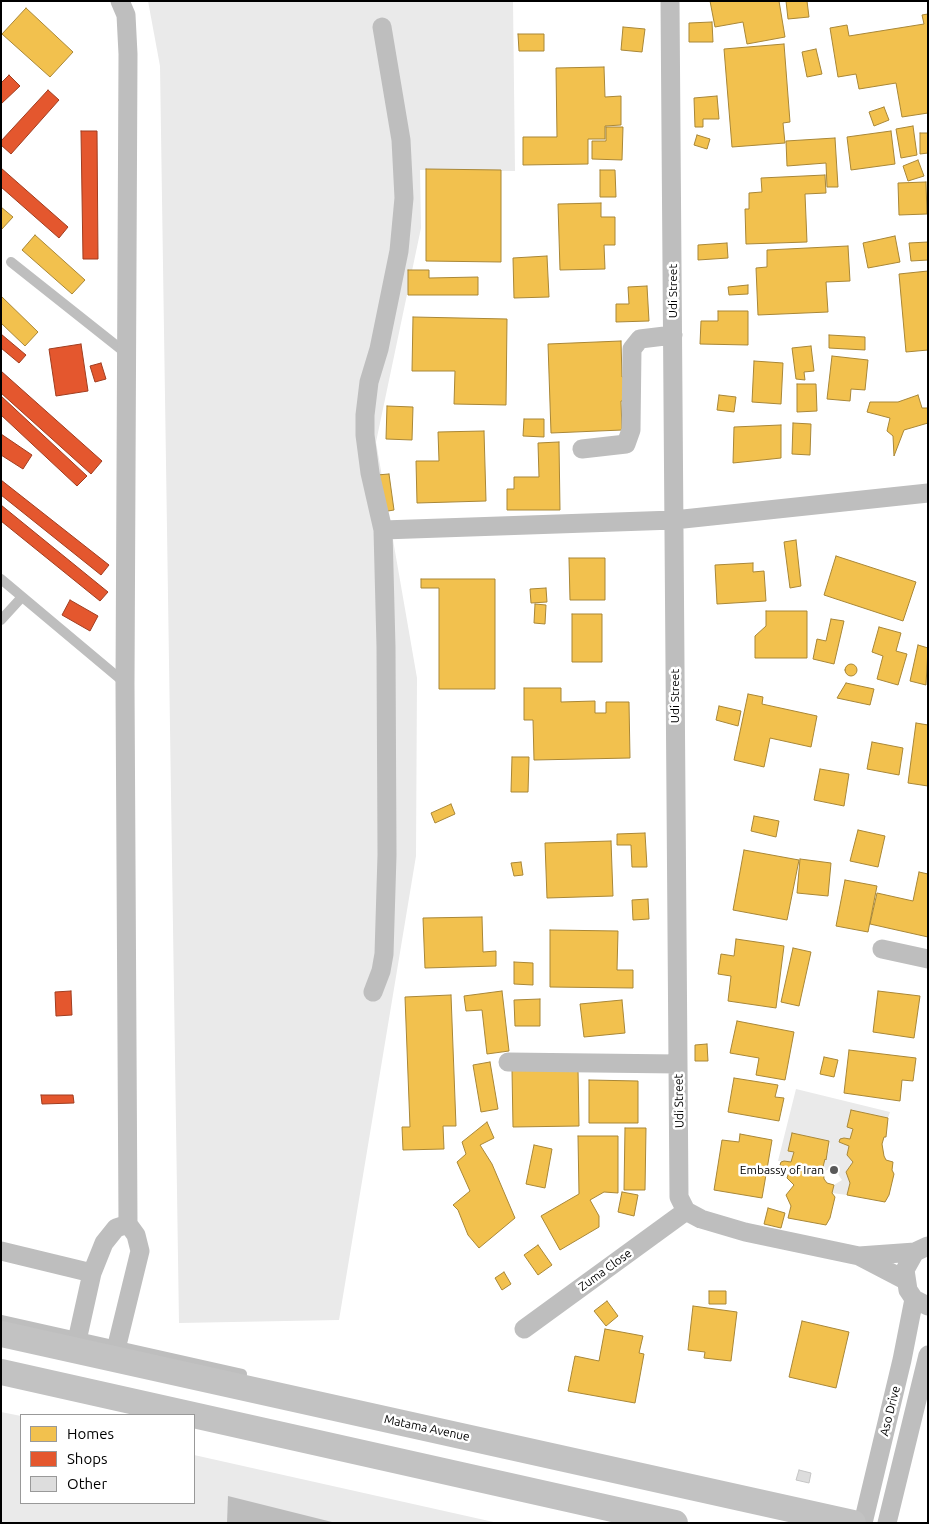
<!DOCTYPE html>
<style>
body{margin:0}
#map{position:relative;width:929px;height:1524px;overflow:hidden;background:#fff;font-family:Ubuntu,sans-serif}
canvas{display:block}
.frame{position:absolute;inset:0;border:2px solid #000;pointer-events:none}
.legend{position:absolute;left:20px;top:1414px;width:175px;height:90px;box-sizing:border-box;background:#fff;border:1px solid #999;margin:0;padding:6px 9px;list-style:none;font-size:15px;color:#000}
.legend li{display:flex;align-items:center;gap:10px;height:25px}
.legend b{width:25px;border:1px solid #999}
</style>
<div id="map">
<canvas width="929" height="1524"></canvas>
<div class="frame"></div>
<ul class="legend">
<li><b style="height:14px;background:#f2c14e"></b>Homes</li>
<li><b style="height:14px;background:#e4572e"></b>Shops</li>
<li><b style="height:14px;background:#ddd"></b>Other</li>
</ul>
</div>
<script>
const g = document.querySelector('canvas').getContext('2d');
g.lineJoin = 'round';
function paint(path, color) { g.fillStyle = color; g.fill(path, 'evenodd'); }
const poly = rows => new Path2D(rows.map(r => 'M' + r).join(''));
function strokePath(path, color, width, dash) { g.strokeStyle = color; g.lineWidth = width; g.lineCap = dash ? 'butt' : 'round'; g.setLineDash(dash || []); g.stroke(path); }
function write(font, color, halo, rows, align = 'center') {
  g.font = font + ' Ubuntu,sans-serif'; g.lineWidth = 5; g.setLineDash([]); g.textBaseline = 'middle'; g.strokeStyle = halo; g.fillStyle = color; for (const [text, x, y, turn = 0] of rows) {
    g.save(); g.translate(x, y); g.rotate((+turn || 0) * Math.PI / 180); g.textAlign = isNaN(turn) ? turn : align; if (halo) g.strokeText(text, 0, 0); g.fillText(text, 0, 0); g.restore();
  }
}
const green = poly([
 [148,1,513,1,515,171,420,170,421,228,376,442,417,678,416,856,339,1320,179,1323,160,66],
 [796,1089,890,1112,888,1118,851,1110,847,1127,853,1129,850,1139,843,1138,839,1142,849,1146,847,1155,853,1162,846,1172,850,1183,847,1195,832,1193,834,1185,842,1180,833,1167,825,1171,823,1167,830,1146,829,1141,792,1133,788,1150,794,1152,791,1162,778,1161],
 [1,1412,21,1416,21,1503,194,1503,194,1455,498,1523,1,1523]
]);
const water = poly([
 [228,1496,336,1523,227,1523]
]);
const homes = poly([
 [710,1,779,1,785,37,747,44,743,22,715,27,710,1],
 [786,1,807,1,809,17,788,19,786,1],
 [26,8,73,52,50,77,2,34,26,8],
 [928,14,928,113,902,117,896,83,859,89,856,74,838,77,830,28,847,25,849,36,924,24,922,15,928,14],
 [712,22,713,42,689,42,689,23,712,22],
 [623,27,645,29,642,52,621,50,623,27],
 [518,34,544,34,544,51,519,51,518,34],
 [784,44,790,122,783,123,785,143,732,147,724,49,784,44],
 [816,49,822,74,807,77,802,52,816,49],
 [604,67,605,97,621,96,621,125,605,126,605,139,588,139,588,164,523,165,523,137,557,137,556,68,604,67],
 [717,96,719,119,703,119,703,127,695,127,694,98,717,96],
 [884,107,889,120,874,126,869,112,884,107],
 [913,126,917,155,901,158,896,129,913,126],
 [606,127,623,127,622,160,592,159,592,141,606,141,606,127],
 [891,131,895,164,851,170,847,137,891,131],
 [920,133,928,133,928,153,920,154,920,133],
 [697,135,710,139,707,149,694,145,697,135],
 [835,138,838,187,827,187,826,163,787,166,786,141,835,138],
 [918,160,924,176,908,181,903,166,918,160],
 [426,169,501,170,501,262,426,261,426,169],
 [600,170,615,170,616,197,600,197,600,170],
 [825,175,826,193,805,194,807,242,746,244,745,209,749,209,749,193,762,192,761,178,825,175],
 [926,182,927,214,899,215,898,183,926,182],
 [601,203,601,217,615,217,615,245,604,245,605,269,560,270,558,204,601,203],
 [1,207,13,217,1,230,1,207],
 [35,235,85,280,72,294,22,250,35,235],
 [895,236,900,262,868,268,863,243,895,236],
 [928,242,928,260,911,261,909,243,928,242],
 [727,243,728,258,698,260,698,245,727,243],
 [848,246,850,281,826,282,828,312,758,315,756,268,767,267,767,250,848,246],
 [547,256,549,297,514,298,513,258,547,256],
 [408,270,429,270,429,278,478,277,478,295,408,295,408,270],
 [928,271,928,350,906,352,899,274,928,271],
 [748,285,748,294,729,295,728,287,748,285],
 [647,286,649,321,616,322,616,304,629,304,628,287,647,286],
 [1,296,38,332,25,346,1,323,1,296],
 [718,311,748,311,748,345,700,344,701,321,718,321,718,311],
 [413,317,507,319,506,405,454,404,455,371,412,371,413,317],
 [829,335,865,337,865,350,829,348,829,335],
 [621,341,622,377,635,377,636,401,621,401,622,430,551,433,548,344,621,341],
 [811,346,814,371,804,372,805,380,796,379,792,348,811,346],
 [832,356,868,360,865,390,851,389,850,401,827,399,832,356],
 [754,361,783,363,781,404,752,402,754,361],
 [797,384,816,384,817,411,797,412,797,384],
 [719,395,736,397,734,412,717,410,719,395],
 [918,395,922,408,928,408,928,423,904,430,894,456,893,436,887,431,890,418,867,412,870,402,898,402,918,395],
 [387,406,413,407,412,440,386,439,387,406],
 [524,419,544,419,544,437,523,436,524,419],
 [793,423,811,424,810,455,792,454,793,423],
 [781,425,781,458,733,463,734,427,781,425],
 [484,431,486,501,417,503,416,461,439,461,438,432,484,431],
 [559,442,560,510,507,510,507,489,514,489,514,477,539,477,538,443,559,442],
 [389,474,394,510,382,512,377,475,389,474],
 [796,540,801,586,790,588,784,542,796,540],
 [836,556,916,582,903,621,824,595,836,556],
 [569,558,605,558,605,600,570,600,569,558],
 [753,563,753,572,764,571,766,601,717,604,715,565,753,563],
 [421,579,495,579,495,689,439,689,439,588,421,588,421,579],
 [546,588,547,602,531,603,530,589,546,588],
 [535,604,546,605,545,624,534,623,535,604],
 [766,611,807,611,807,658,755,658,755,636,766,626,766,611],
 [572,614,602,614,602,662,572,662,572,614],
 [831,619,844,621,834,664,813,659,817,639,826,641,831,619],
 [879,627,901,633,896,651,907,654,898,685,877,679,883,656,872,652,879,627],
 [918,645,928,648,926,685,910,681,918,645],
 '845 670a6 6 0 1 1 12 0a6 6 0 1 1-12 0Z',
 [846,683,874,689,870,705,837,698,846,683],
 [524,688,561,688,561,702,595,701,595,713,606,713,606,702,629,702,630,758,534,760,533,720,524,720,524,688],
 [748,694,763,697,762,704,817,716,811,747,770,738,764,767,734,760,748,694],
 [719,706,741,711,738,726,716,720,719,706],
 [916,723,928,725,928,786,908,783,916,723],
 [872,742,903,748,899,775,867,769,872,742],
 [512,757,529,757,528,792,511,792,512,757],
 [820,769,849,774,844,806,814,800,820,769],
 [451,804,455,814,435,823,431,813,451,804],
 [754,816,779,821,776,837,751,831,754,816],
 [858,830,885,836,878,867,850,861,858,830],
 [645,833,647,867,632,867,631,845,617,845,617,834,645,833],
 [611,841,613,896,547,898,545,843,611,841],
 [744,850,799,860,787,920,733,910,744,850],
 [800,859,831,863,828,896,797,893,800,859],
 [521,862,523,875,514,876,511,863,521,862],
 [919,872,928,874,928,937,870,924,877,893,913,901,919,872],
 [845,880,877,886,868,932,836,926,845,880],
 [648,899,649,919,633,920,632,900,648,899],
 [482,917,483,952,496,951,496,966,425,968,423,918,482,917],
 [550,930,618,931,617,970,633,970,633,988,550,987,550,930],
 [736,939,784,946,776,1008,728,1001,731,976,718,974,721,954,734,956,736,939],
 [793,948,811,952,799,1006,781,1002,793,948],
 [514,962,533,963,533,985,514,984,514,962],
 [502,991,509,1051,487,1054,482,1010,466,1011,464,996,502,991],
 [878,991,920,996,914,1038,873,1032,878,991],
 [451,995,456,1126,443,1126,444,1149,403,1150,402,1127,410,1127,405,997,451,995],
 [540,999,540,1026,515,1026,514,1000,540,999],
 [622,1000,625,1033,584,1037,580,1004,622,1000],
 [737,1021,794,1032,785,1080,756,1075,759,1058,730,1053,737,1021],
 [707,1044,708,1061,695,1061,695,1045,707,1044],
 [849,1050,916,1058,913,1081,902,1080,900,1101,844,1093,849,1050],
 [824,1057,838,1060,834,1077,820,1074,824,1057],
 [490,1062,498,1109,481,1112,473,1065,490,1062],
 [578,1069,579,1126,513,1127,512,1070,578,1069],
 [734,1078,778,1085,775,1097,784,1098,779,1121,728,1112,734,1078],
 [589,1080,638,1081,638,1123,589,1123,589,1080],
 [851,1110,888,1118,886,1137,884,1137,882,1144,884,1156,886,1160,893,1162,892,1170,894,1174,889,1195,885,1202,847,1195,850,1183,846,1172,853,1162,847,1155,849,1146,839,1142,840,1139,844,1138,850,1139,853,1129,847,1127,851,1110],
 [487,1122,494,1138,480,1145,492,1164,515,1218,479,1248,468,1235,458,1210,453,1205,470,1191,457,1162,466,1154,462,1142,487,1122],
 [625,1128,646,1128,645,1190,624,1190,625,1128],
 [792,1133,829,1141,826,1160,825,1159,823,1167,824,1179,827,1183,834,1185,832,1193,835,1197,830,1218,826,1225,788,1218,791,1206,786,1195,794,1185,787,1178,790,1169,780,1165,781,1162,784,1161,791,1162,794,1152,788,1151,792,1133],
 [740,1134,772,1140,762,1198,714,1190,722,1140,739,1142,740,1134],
 [578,1136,618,1136,618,1193,604,1192,590,1200,599,1216,599,1227,560,1250,541,1216,579,1194,578,1136],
 [534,1145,552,1149,545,1188,526,1184,534,1145],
 [622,1192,638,1195,634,1216,618,1212,622,1192],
 [768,1208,785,1213,781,1228,764,1224,768,1208],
 [538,1245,552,1265,538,1275,524,1255,538,1245],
 [504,1272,511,1284,502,1290,495,1278,504,1272],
 [709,1291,726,1291,726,1304,709,1304,709,1291],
 [607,1301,618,1316,606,1326,594,1311,607,1301],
 [693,1306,737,1312,731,1361,704,1358,705,1352,688,1350,693,1306],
 [802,1321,849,1332,836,1388,789,1377,802,1321],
 [605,1329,643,1336,639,1353,644,1354,635,1403,568,1391,575,1356,599,1361,605,1329]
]);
const shops = poly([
 [9,75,20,86,1,104,1,83,9,75],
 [48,90,59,100,11,154,1,145,1,141,48,90],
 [81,131,97,131,98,259,83,259,81,131],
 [1,168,68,227,59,238,1,187,1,168],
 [1,334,26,355,19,363,1,348,1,334],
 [81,344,88,391,56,396,49,349,81,344],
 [101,363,106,379,95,382,90,366,101,363],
 [1,371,102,461,91,474,1,393,1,371],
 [1,396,87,476,77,486,1,415,1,396],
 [1,434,32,455,23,469,1,455,1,434],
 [1,480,109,565,101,575,1,495,1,480],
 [1,505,108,592,100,601,1,521,1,505],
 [70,600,98,616,90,631,62,615,70,600],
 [71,991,72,1015,56,1016,55,992,71,991],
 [41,1095,73,1095,74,1103,42,1104,41,1095]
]);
const building = poly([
 [799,1470,811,1473,809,1483,796,1480,799,1470]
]);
const service = poly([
 [11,262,127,354],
 [1,579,125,683],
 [1,620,22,597],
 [1,1320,242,1374]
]);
const minor = poly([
 [670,1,679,1197,686,1211,701,1219,745,1232,859,1256,905,1280],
 [382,27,401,140,404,198,399,251,379,349,369,382,365,415,365,435,370,473,383,530],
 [582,449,626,444,631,430,632,349,640,339,673,335],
 [882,949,928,959],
 [373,992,381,971,384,954,387,855,386,647,383,530,674,520,928,493],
 [508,1062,678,1064],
 [928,1246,915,1252,905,1270,908,1290,914,1299,928,1306],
 [1,1251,92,1273],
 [859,1256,915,1252],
 [524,1329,686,1211],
 [78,1336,92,1273,104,1243,116,1228,128,1224],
 [117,1345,140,1251,136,1235,128,1224,125,683,128,54,126,15,120,1],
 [863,1523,902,1360,914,1299],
 [887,1523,928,1355]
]);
const secondary = poly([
 [1,1334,853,1523],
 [1,1372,675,1523]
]);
const markers = [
 [834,1170,5,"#595959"]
];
const streetNames = [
 ["Udi Street",673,291,-90],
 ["Udi Street",675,696,-90],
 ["Udi Street",679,1101,-91],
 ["Zuma Close",605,1270,-36],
 ["Aso Drive",890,1411,-76],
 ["Matama Avenue",427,1428,12]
];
const poiNames = [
 ["Embassy of Iran",824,1170]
];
paint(green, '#eaeaea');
paint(water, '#bcbcbc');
paint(homes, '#f2c14e');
strokePath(homes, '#a98737', 1);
paint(shops, '#e4572e');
strokePath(shops, '#a03d20', 1);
paint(building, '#ddd');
strokePath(building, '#c5c5c5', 1);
strokePath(service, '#bebebe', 10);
strokePath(minor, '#bebebe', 19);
strokePath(secondary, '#c2c2c2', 26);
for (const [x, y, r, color] of markers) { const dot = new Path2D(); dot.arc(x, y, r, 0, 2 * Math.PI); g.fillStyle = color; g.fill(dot); strokePath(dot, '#fff', 2); }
write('12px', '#000', '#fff', streetNames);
write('12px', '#000', '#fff', poiNames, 'right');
</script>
